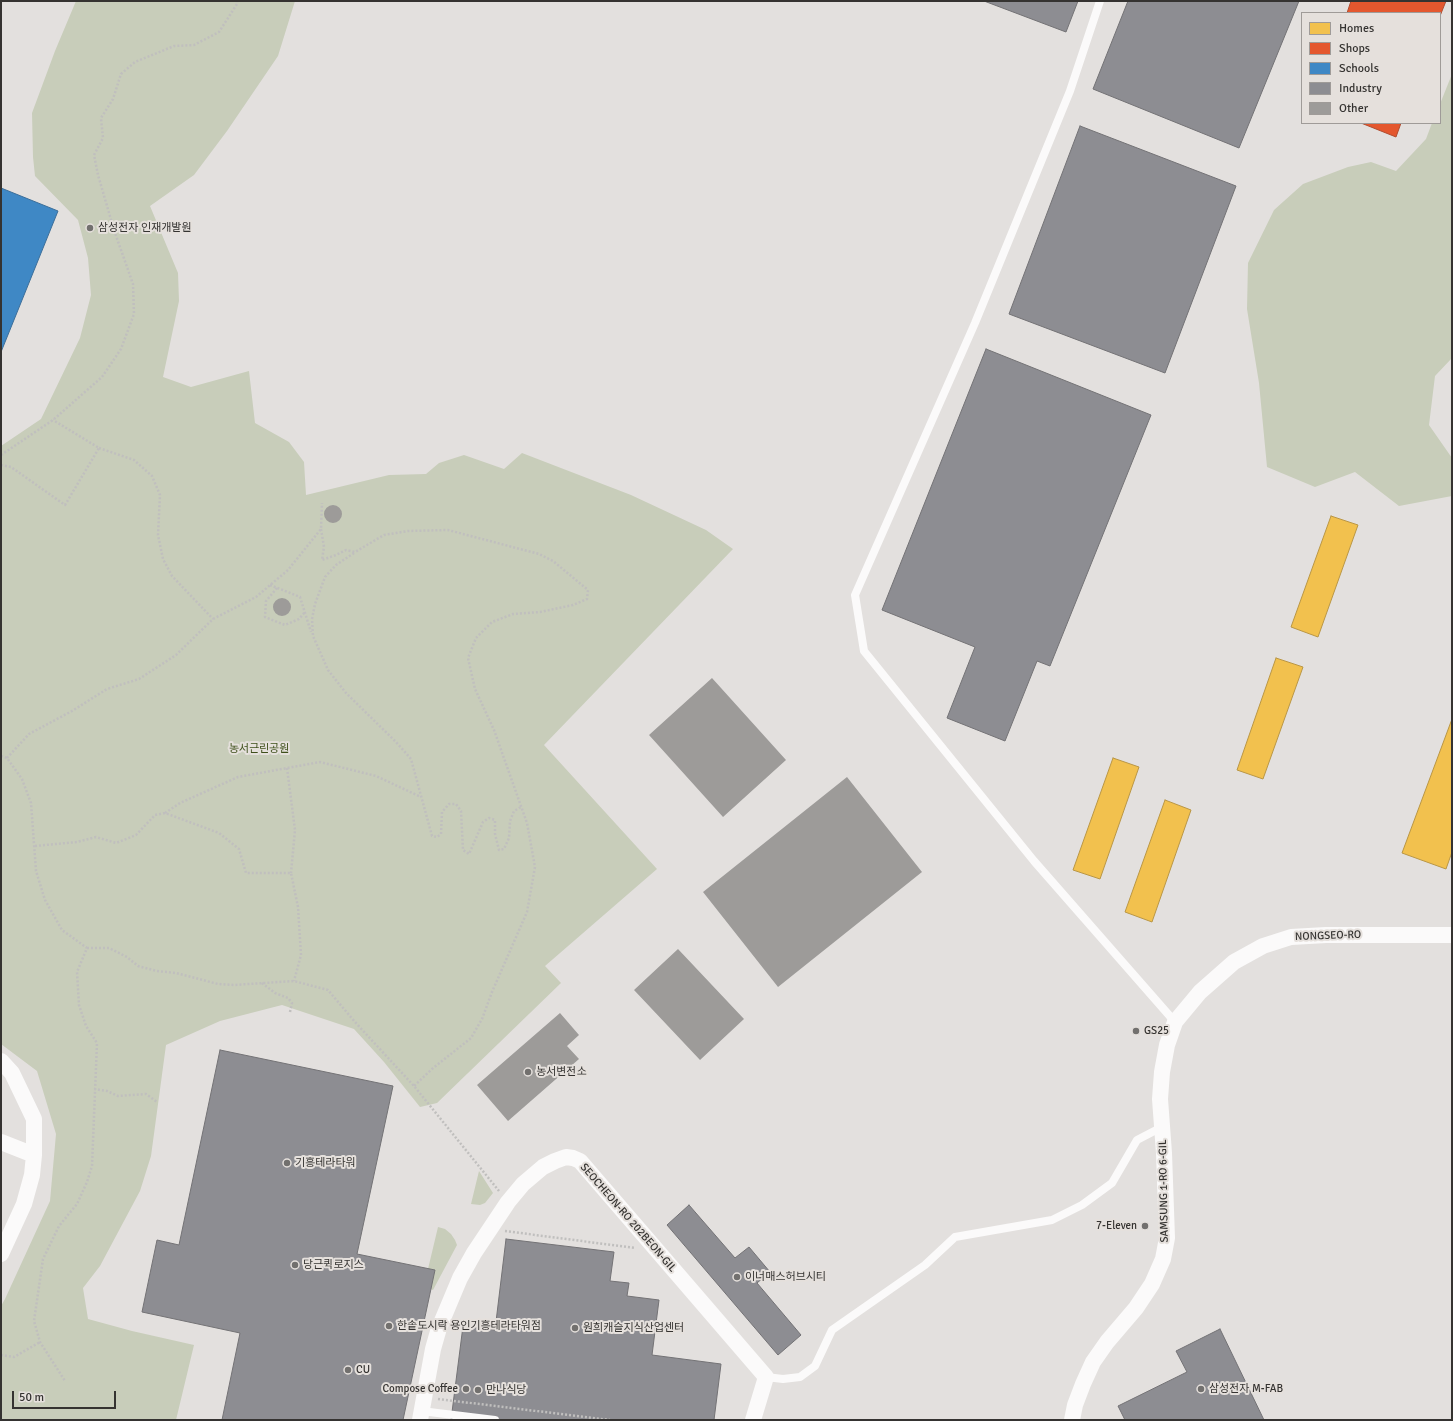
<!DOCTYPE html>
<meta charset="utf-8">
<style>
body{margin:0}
#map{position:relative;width:1453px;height:1421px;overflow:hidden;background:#e3e0de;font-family:Signika,sans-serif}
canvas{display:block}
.frame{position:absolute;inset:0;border:2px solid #353331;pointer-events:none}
.legend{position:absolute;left:1301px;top:12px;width:140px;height:112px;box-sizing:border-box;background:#e5e0dc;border:1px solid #9f9b98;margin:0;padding:5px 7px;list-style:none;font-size:12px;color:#353331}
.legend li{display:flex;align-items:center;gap:8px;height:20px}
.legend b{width:20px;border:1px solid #9f9b98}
.scale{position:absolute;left:12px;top:1391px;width:104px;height:18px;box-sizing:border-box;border:2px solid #353331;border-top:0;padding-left:5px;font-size:12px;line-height:14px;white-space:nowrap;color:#353331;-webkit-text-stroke:3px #e5e0dc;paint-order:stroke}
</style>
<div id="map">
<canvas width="1453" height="1421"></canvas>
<div class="frame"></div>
<ul class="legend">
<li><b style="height:11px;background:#f2c14e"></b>Homes</li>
<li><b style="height:11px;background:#e4572e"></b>Shops</li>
<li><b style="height:11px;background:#3f88c5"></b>Schools</li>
<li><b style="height:11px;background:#8d8d92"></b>Industry</li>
<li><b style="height:11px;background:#9d9b99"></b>Other</li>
</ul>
<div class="scale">50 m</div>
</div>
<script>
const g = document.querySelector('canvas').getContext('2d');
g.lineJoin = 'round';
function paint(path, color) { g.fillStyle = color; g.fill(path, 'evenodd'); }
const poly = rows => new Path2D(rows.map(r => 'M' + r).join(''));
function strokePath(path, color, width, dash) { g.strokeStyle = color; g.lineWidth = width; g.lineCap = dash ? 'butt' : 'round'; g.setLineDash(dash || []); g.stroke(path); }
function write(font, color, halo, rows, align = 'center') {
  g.font = font + ' Signika,"Noto Sans KR",sans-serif'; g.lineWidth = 4; g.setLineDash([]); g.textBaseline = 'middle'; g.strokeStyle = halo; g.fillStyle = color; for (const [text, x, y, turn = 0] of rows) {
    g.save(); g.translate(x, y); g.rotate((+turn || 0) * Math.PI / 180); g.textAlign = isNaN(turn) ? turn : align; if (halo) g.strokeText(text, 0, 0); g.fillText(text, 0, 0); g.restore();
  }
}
const green = poly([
 [76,1,295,1,278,56,227,131,194,175,150,206,178,273,179,301,163,377,191,387,249,371,255,423,289,442,304,462,306,495,389,475,426,474,439,463,464,455,504,469,522,453,631,495,706,530,733,549,544,745,657,869,545,966,561,983,437,1103,420,1107,384,1062,354,1029,282,1005,220,1021,166,1045,151,1156,140,1191,100,1266,83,1288,88,1319,132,1331,194,1345,176,1420,1,1420,1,1306,5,1299,50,1201,56,1134,37,1071,1,1044,1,446,41,419,80,338,91,295,88,258,78,220,35,176,33,157,32,113,55,51],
 [1452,74,1452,358,1435,376,1429,425,1452,458,1452,496,1399,506,1355,472,1315,487,1267,467,1259,383,1247,309,1248,263,1274,210,1303,184,1348,167,1371,162,1396,171,1426,139,1432,123,1440,123,1440,104],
 [479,1171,493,1193,485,1203,480,1205,471,1204],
 [438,1227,445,1229,451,1234,455,1240,457,1245,433,1290,430,1289,434,1270,428,1269]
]);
const homes = poly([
 [1331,516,1358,525,1318,637,1291,627,1331,516],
 [1276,658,1303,667,1263,779,1237,770,1276,658],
 [1452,719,1452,852,1446,869,1402,853,1452,719],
 [1113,758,1139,767,1100,879,1073,870,1113,758],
 [1165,800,1191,810,1152,922,1125,912,1165,800]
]);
const shops = poly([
 [1351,1,1446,1,1440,16,1440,13,1347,13,1351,1],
 [1361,123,1401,123,1396,137,1361,123]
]);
const schools = poly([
 [1,188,58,211,1,352,1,188]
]);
const industry = poly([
 [984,1,1078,1,1066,32,984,1],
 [1128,1,1299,1,1239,148,1093,89,1128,1],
 [1080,126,1236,186,1165,373,1009,314,1080,126],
 [986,349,1151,415,1050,666,1037,661,1005,741,947,718,975,647,882,610,986,349],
 [220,1050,393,1086,357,1254,435,1270,403,1420,222,1420,240,1333,142,1312,157,1240,179,1245,220,1050],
 [689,1205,735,1258,749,1247,770,1272,757,1283,801,1335,778,1355,667,1225,689,1205],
 [506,1239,614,1252,610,1281,629,1283,627,1296,659,1300,652,1355,721,1364,714,1420,451,1420,463,1326,495,1330,506,1239],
 [1220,1329,1264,1420,1125,1420,1118,1406,1187,1372,1176,1351,1220,1329]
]);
const building = poly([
 '324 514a9 9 0 1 1 18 0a9 9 0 1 1-18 0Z',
 '273 607a9 9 0 1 1 18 0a9 9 0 1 1-18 0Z',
 [712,678,786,760,723,817,649,735],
 [847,777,922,872,778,987,703,892],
 [678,949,744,1019,700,1060,634,990],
 [560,1013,579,1035,567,1046,579,1059,508,1121,477,1085]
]);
const path = poly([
 [99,448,134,460,152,476,160,495,158,535,163,559,172,576,213,619],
 [1,455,53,420,102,377,121,349,134,314,133,284,114,230,98,175,94,155,103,138,101,118,113,99,121,74,135,62,174,46,194,45,219,32,237,4,237,1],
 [1,465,11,467,65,505,99,448,53,420],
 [321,529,324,547,322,560,336,555,346,550,355,552,384,535,408,531,448,530,539,554,553,561,588,590,587,599,573,605,540,612,513,614,492,622,476,638,468,658,475,689,494,730,527,823,535,867,527,912,492,992,482,1019,471,1038,432,1069,414,1086],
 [354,553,336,565,325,577,315,604,312,619,313,636,328,670,346,693,396,742,411,759,432,836,437,837,441,834,442,812,449,804,456,804,461,811,463,850,469,854,483,822,489,818,495,820,495,834,499,850,504,849,509,838,510,821,514,811,521,807],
 [270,585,300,597,311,632],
 [277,588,266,601,265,617,285,625,299,619,305,612],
 [1,756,7,758,22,779,31,803,36,871,45,900,62,930,87,948,77,972,79,1005,86,1026,97,1043,92,1166,87,1182,77,1204,59,1226,43,1259,34,1321,40,1342,65,1381],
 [7,758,29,734,72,711,107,689,139,679,176,655,213,619,256,597,288,570,321,529,322,503],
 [287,768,295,830,291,873],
 [165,813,180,803,238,777,320,762,376,776,421,797],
 [35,846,77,842,96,837,116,843,136,835,155,815,165,813,219,833,239,849,246,873,291,873,298,907,301,955,294,981],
 [87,948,109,948,127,957,138,966,157,971,176,973,218,984,234,985,294,981,328,990,355,1022,414,1086,499,1191],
 [262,983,275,993,288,998,292,1003,290,1012],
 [94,1089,107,1091,118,1096,146,1094,157,1102],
 [505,1231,635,1248],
 [1,1355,14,1357,40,1342],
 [438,1399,610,1420]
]);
const service = poly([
 [1100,1,1070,91,975,323,855,595,864,651,1034,861,1175,1022],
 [766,1377,783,1379,800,1377,815,1366,832,1330,925,1265,955,1237,1052,1220,1082,1205,1112,1183,1137,1140,1162,1127],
 [421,1411,495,1420]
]);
const minor = poly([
 [1,1061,12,1073,34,1119,34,1155,32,1175,24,1204,1,1254],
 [1,1142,34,1155],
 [420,1420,433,1349,439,1328,460,1278,474,1253,508,1202,523,1184,543,1167,555,1161,566,1157,573,1158,580,1161,766,1377,753,1420],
 [1072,1420,1075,1405,1083,1384,1093,1362,1107,1342,1136,1308,1152,1284,1163,1259,1167,1238,1164,1153,1160,1099,1162,1072,1167,1045,1175,1022,1200,992,1234,962,1263,946,1291,937,1326,935,1452,935]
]);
const markers = [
 [90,228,4,"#72706e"],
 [1136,1031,4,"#72706e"],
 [528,1072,4,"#72706e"],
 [287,1163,4,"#72706e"],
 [1145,1226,4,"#72706e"],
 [295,1265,4,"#72706e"],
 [737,1277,4,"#72706e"],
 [389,1326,4,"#72706e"],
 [575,1328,4,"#72706e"],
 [348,1370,4,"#72706e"],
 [466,1389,4,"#72706e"],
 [1201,1389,4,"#72706e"],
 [478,1390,4,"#72706e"]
];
const poiNames = [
 ["삼성전자 인재개발원",98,228],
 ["GS25",1144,1031],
 ["농서변전소",536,1072],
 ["기흥테라타워",295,1163],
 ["7-Eleven",1137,1226,"right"],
 ["당근퀵로지스",303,1265],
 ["이너매스허브시티",745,1277],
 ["한솥도시락 용인기흥테라타워점",397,1326],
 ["원희캐슬지식산업센터",583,1328],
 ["CU",356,1370],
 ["Compose Coffee",458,1389,"right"],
 ["삼성전자 M-FAB",1209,1389],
 ["만나식당",486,1390]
];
const parkNames = [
 ["농서근린공원",259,749]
];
const streetNames = [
 ["NONGSEO-RO",1328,936,-2],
 ["SAMSUNG 1-RO 6-GIL",1164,1191,-91],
 ["SEOCHEON-RO 202BEON-GIL",628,1218,49]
];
paint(green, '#c8cdba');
paint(homes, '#f2c14e');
strokePath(homes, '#b99645', 1);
paint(shops, '#e4572e');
strokePath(shops, '#b04c2f', 1);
paint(schools, '#3f88c5');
strokePath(schools, '#3c6e99', 1);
paint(industry, '#8d8d92');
strokePath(industry, '#737275', 1);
paint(building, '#9d9b99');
strokePath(path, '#c0bfbe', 2.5, [2, 2]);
strokePath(service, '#fbfafa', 8);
strokePath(minor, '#fbfafa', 16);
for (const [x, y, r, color] of markers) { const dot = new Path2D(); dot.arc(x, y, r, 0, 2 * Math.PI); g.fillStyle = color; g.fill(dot); strokePath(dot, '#e5e0dc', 1.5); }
write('11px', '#353331', '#e5e0dc', poiNames, 'left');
write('11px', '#3e4f1a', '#e5e0dc', parkNames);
write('11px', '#353331', '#e5e0dc', streetNames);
</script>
